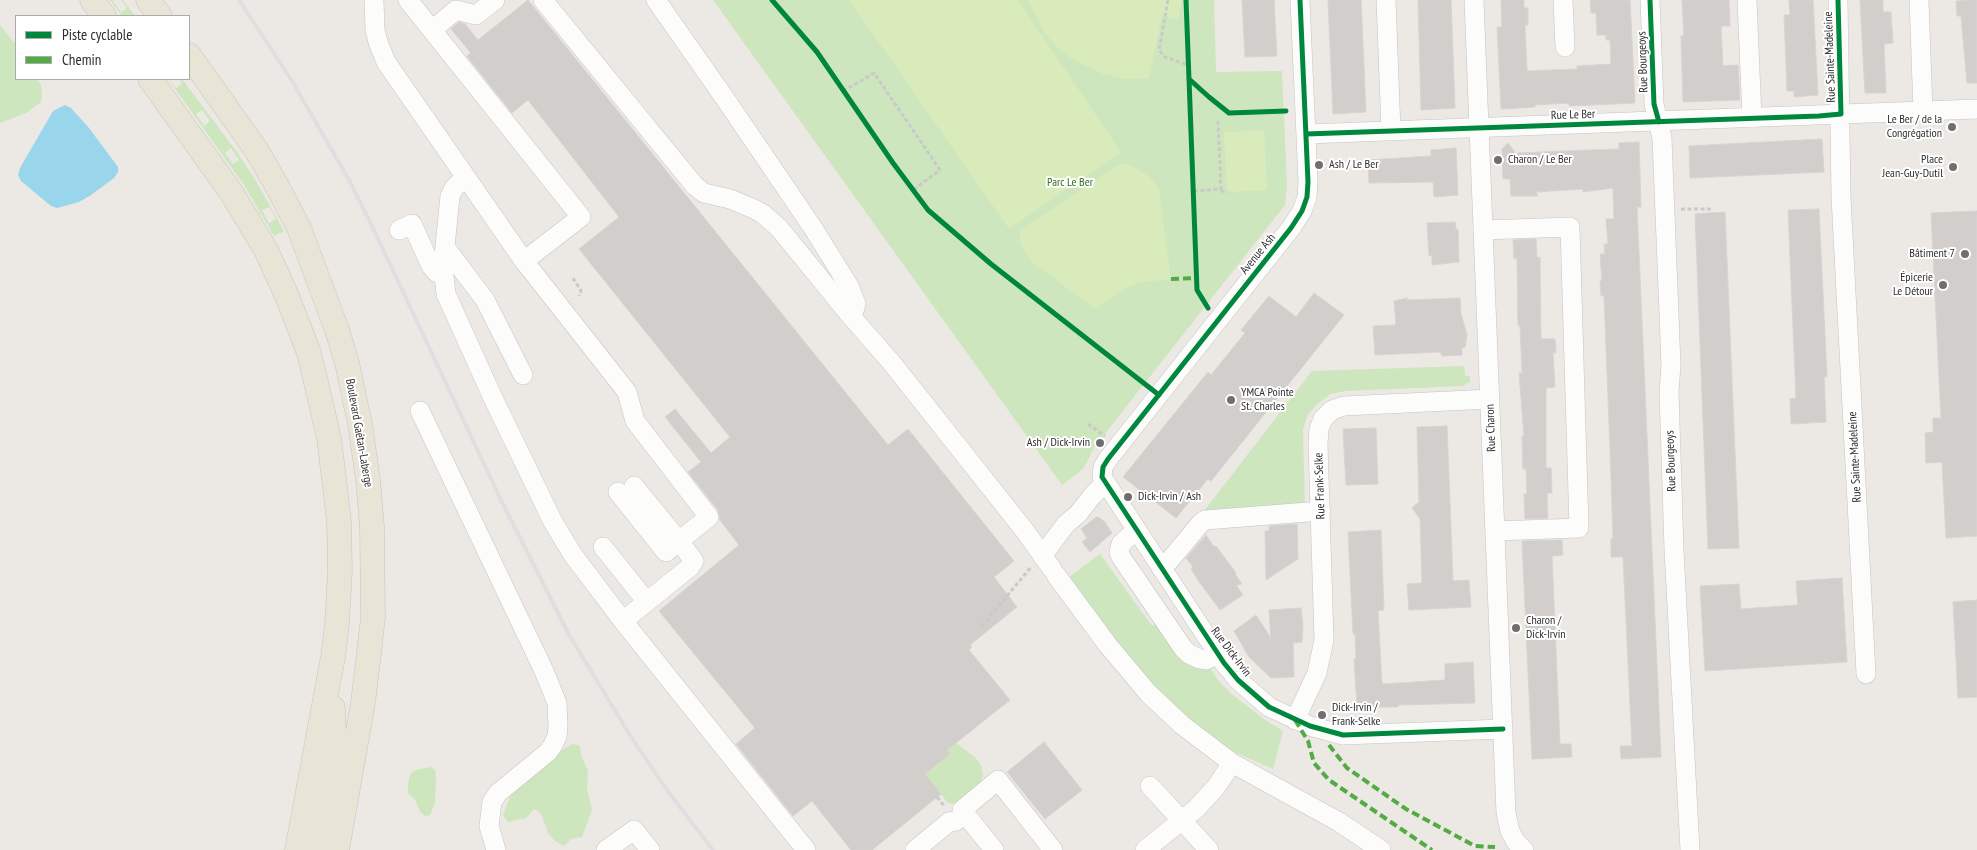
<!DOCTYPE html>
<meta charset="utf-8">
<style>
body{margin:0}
#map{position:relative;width:1977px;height:850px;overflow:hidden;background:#ece8e4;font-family:"PT Sans Narrow",sans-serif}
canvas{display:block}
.legend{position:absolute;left:15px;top:15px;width:175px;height:65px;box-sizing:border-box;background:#fff;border:1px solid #ababab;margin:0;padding:6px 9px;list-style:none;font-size:15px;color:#2e2e2e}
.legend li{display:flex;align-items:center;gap:10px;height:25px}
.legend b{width:25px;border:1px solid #ababab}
</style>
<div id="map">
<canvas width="1977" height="850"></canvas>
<ul class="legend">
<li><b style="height:6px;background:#00873e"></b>Piste cyclable</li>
<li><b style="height:6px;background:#54ab44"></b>Chemin</li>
</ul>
</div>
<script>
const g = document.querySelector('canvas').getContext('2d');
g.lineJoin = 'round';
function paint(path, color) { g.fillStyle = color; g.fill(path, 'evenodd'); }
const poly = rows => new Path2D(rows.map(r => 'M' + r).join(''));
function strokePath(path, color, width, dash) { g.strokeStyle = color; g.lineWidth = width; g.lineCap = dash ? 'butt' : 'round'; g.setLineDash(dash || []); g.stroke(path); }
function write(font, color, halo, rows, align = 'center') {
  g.font = font + ' "PT Sans Narrow",sans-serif'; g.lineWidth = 4; g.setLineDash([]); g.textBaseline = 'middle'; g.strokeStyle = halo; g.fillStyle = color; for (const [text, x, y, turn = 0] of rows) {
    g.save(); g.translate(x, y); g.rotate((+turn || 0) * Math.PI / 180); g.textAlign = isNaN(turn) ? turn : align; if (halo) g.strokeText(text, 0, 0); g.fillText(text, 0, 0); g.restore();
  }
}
const green = poly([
 [110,0,114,0,113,1,121,12,127,8,121,0,123,0,135,16,122,16],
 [713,0,1214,0,1216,72,1282,71,1287,186,1285,205,1093,449,1084,468,1062,485],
 [0,25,16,45,16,79,37,79,41,85,42,95,41,102,26,113,0,123],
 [168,79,176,88,182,84,179,79,182,79,237,152,256,181,284,231,274,236,244,185],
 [202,110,210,121,204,126,196,114],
 [231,148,239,160,233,164,225,153],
 [269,207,276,219,269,223,262,210],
 [1464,366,1465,376,1470,376,1470,382,1463,386,1345,391,1331,394,1317,404,1307,416,1303,430,1305,508,1204,511,1312,371],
 [1100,554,1152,626,1159,622,1208,665,1218,680,1233,695,1265,720,1283,731,1273,769,1232,751,1180,713,1136,668,1115,641,1069,577],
 [956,743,976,758,981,766,983,774,982,779,980,783,958,803,952,804,947,802,925,774,950,754,947,750],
 [572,744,578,745,580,747,582,758,588,771,587,788,592,810,582,837,571,839,564,846,555,841,548,833,542,816,538,811,534,809,526,818,508,822,503,815,512,792,565,748],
 [431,767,435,770,436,779,435,803,430,815,425,816,421,813,415,800,408,793,408,785,410,774,416,770]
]);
const pitch = poly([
 [849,0,1018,0,1121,152,1009,229],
 [1028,0,1182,0,1178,19,1162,16,1149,78,1127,79,1103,74,1072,59,1056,46,1043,31],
 [1264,130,1267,190,1227,192,1224,132],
 [1122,164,1130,165,1149,176,1159,189,1171,279,1138,283,1128,287,1095,309,1032,262,1020,244,1020,231,1111,169]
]);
const water = poly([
 [65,105,71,108,89,128,118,167,118,172,114,178,91,195,79,202,57,208,51,206,21,181,18,175,20,168,53,111]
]);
const building = poly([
 [528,0,888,445,908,429,1014,561,994,577,1017,607,970,645,972,647,969,650,1010,700,947,750,950,754,925,774,941,794,872,850,851,850,812,801,793,816,736,744,755,728,659,611,739,545,720,520,718,510,688,472,701,462,665,417,675,409,711,453,730,437,579,249,619,217,528,100,512,113,467,56,471,53,451,29,459,22,465,24,478,40,528,0],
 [1242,0,1274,0,1277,56,1245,57,1242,0],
 [1328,0,1361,0,1366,112,1333,114,1328,0],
 [1418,0,1451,0,1455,108,1421,110,1418,0],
 [1501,0,1524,0,1524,8,1528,8,1528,25,1525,25,1527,71,1577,69,1577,66,1611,64,1610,40,1606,40,1606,35,1597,35,1596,13,1591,13,1590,0,1630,0,1635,103,1569,106,1569,103,1553,104,1535,105,1535,107,1501,109,1497,27,1502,27,1501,0],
 [1682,0,1729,0,1730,26,1722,26,1721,29,1723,66,1738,65,1740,100,1683,102,1681,36,1684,35,1682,0],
 [1789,0,1813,0,1818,95,1794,97,1794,91,1787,91,1784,15,1790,15,1789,0],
 [1860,0,1883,0,1883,12,1891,12,1893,43,1884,44,1886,93,1865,93,1860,0],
 [1968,0,1977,0,1977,83,1967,83,1961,16,1957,16,1956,1,1968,0],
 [1822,139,1824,172,1690,178,1689,146,1822,139],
 [1639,142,1641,207,1637,207,1661,757,1621,759,1620,746,1632,746,1623,557,1611,557,1611,539,1613,539,1610,449,1604,296,1601,296,1600,281,1602,281,1600,254,1605,254,1604,244,1608,244,1606,219,1614,219,1613,188,1583,192,1583,189,1536,192,1538,196,1511,196,1510,179,1503,179,1502,149,1508,143,1517,155,1518,153,1563,151,1619,149,1619,143,1639,142],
 [1456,148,1458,195,1434,197,1433,182,1369,183,1368,160,1431,156,1431,150,1456,148],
 [1819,209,1827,377,1824,377,1826,422,1791,424,1790,399,1796,398,1788,210,1819,209],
 [1977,211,1977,536,1946,538,1942,462,1926,463,1925,433,1933,432,1933,418,1941,418,1931,213,1977,211],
 [1725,212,1739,548,1708,549,1695,214,1725,212],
 [1455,222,1456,229,1458,229,1459,262,1432,265,1432,255,1429,256,1427,223,1455,222],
 [1536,239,1537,258,1540,257,1541,339,1555,339,1556,353,1553,353,1555,387,1546,388,1546,468,1551,468,1552,493,1547,493,1548,518,1525,519,1524,494,1527,494,1526,469,1523,469,1522,436,1524,436,1519,373,1522,373,1520,325,1518,326,1517,258,1514,259,1513,240,1536,239],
 [1314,293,1344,315,1211,481,1208,479,1176,518,1123,477,1208,372,1211,375,1245,333,1241,330,1269,296,1296,317,1314,293],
 [1407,298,1407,300,1460,298,1461,314,1467,335,1465,347,1462,348,1462,355,1442,356,1440,352,1375,355,1373,326,1396,325,1394,301,1407,298],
 [1447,426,1453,581,1469,580,1471,607,1409,610,1407,584,1422,583,1420,519,1412,508,1419,502,1417,427,1447,426],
 [1376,428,1378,484,1346,485,1343,429,1376,428],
 [1098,517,1105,522,1112,533,1090,552,1082,542,1087,538,1081,529,1095,518,1098,517],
 [1297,524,1298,559,1266,580,1265,531,1269,531,1269,526,1297,524],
 [1381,530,1384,610,1378,611,1382,684,1445,680,1445,664,1473,662,1475,703,1398,705,1398,707,1357,707,1354,659,1356,659,1355,634,1353,634,1348,532,1381,530],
 [1206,535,1214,547,1216,546,1236,573,1235,574,1242,584,1236,585,1243,595,1220,610,1200,583,1191,569,1193,567,1186,558,1206,535],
 [1562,540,1563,555,1552,556,1560,744,1571,744,1572,757,1532,759,1522,541,1562,540],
 [1842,578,1847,662,1705,671,1700,586,1739,584,1741,609,1798,605,1796,581,1842,578],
 [1977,600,1977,697,1958,698,1953,602,1977,600],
 [1301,608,1303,625,1302,642,1293,643,1294,677,1271,678,1249,657,1234,631,1256,615,1271,638,1269,610,1301,608],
 [1044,742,1082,790,1045,819,1007,772,1044,742]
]);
const path = poly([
 [1168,0,1159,50,1165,57,1188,65],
 [843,91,874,73,940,170,913,190],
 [1221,189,1223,192,1227,192],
 [1194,191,1221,189,1218,121],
 [1681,209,1712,209],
 [573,278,581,291,579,296],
 [1088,424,1105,436],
 [982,626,1031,567],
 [937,797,945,807]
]);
const minor = poly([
 [374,0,375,30,378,42,386,62,524,261,581,217,408,0],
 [543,0,695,186,704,193,730,199,754,209,763,214,779,228,849,314,891,362,1025,531,1052,569],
 [656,0,726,100,813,228,849,286,856,304,854,311,849,314],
 [1300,0,1308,182,1307,197,1302,211,1291,228,1108,459,1103,467,1102,477,1224,663,1238,680,1269,707,1310,726,1343,735,1503,729],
 [1386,0,1391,131],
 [1474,0,1506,813,1510,831,1516,842,1524,850],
 [1563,0,1565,47],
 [1650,0,1654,104,1662,138,1671,365,1669,392,1674,550,1690,850],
 [1747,0,1752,118],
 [1838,0,1841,197,1866,674],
 [1919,0,1923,111],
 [432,30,456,10,476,15,495,0],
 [1306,134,1977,109],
 [465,177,454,188,450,196,443,267,446,294,493,398,553,522,573,555,623,621,806,850],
 [399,230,412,224,431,266,436,272,443,274],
 [1483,230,1570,227,1579,528,1495,531],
 [445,247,485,300,523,375],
 [524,261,627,392,635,421,709,517,679,541,694,561,690,567,623,621],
 [420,411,544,671,557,703,558,727,557,736,553,745,548,752,498,793,492,802,489,826,496,850],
 [618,492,666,552,679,541,634,486],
 [1136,530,1121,544,1119,552,1121,557,1183,648,1189,654,1200,659,1206,660,1218,654],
 [603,547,647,602],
 [1042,556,1066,524,1078,514,1092,496,1105,483],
 [1161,568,1170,560,1200,524,1205,520,1321,511],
 [1056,575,1107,644,1148,693,1182,725,1232,763,1216,787,1196,809,1145,850],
 [1295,720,1317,673,1324,640,1318,444,1319,429,1323,419,1332,410,1344,406,1490,399],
 [1232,763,1339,822,1381,850],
 [1150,786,1209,850],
 [606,850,634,830,650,850],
 [915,850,949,822,956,821,965,813],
 [994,850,962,810,998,780,1053,850]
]);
const major = poly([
 [92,0,104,16],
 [148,0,160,16],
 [189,55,257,151,277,186,299,228,337,330,347,363,360,424,368,480,372,527,373,618,363,703,337,850],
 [150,79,231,192,266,250,287,296,309,353,329,438,339,521,340,571,337,624,333,657,297,850],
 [319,850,335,755,333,708]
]);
const rail = poly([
 [239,0,292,81,348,178,372,226,500,498,569,635,633,740,669,793,713,850]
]);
const quiet = poly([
 [1171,279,1197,278],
 [1295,720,1308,741,1314,763,1329,780,1432,850],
 [1329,745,1347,768,1406,809,1475,846,1495,847]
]);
const cycleway = poly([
 [772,0,817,52,893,163,928,210,991,264,1159,395],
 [1186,0,1197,290,1208,308],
 [1300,0,1308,182,1307,197,1302,211,1291,228,1108,459,1103,467,1102,477,1224,663,1238,680,1269,707,1310,726,1343,735,1503,729],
 [1650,0,1654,104,1659,122],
 [1189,79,1209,97,1229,113,1286,111],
 [1306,134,1819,116,1841,114,1838,0]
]);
const markers = [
 [1952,127,5,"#706f6e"],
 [1498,160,5,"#706f6e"],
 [1319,165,5,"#706f6e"],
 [1953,167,5,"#706f6e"],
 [1965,254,5,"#706f6e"],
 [1943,285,5,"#706f6e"],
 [1231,400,5,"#706f6e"],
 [1100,443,5,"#706f6e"],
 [1128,497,5,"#706f6e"],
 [1516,628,5,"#706f6e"],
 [1322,715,5,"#706f6e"]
];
const streetNames = [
 ["Rue Sainte-Madeleine",1830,57,-92],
 ["Rue Bourgeoys",1643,62,-92],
 ["Rue Le Ber",1573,115,-2],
 ["Avenue Ash",1258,254,-51],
 ["Rue Charon",1491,428,-92],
 ["Boulevard Gaétan-Laberge",359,433,80],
 ["Rue Sainte-Madeleine",1855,457,-93],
 ["Rue Bourgeoys",1671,461,-92],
 ["Rue Frank-Selke",1320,486,-92],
 ["Rue Dick-Irvin",1231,652,53]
];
const poiNames = [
 ["Le Ber / de la",1942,120,"right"],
 ["Congrégation",1942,134,"right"],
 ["Charon / Le Ber",1508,160],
 ["Place",1943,160,"right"],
 ["Jean-Guy-Dutil",1943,174,"right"],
 ["Ash / Le Ber",1329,165],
 ["Bâtiment 7",1955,254,"right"],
 ["Épicerie",1933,278,"right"],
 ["Le Détour",1933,292,"right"],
 ["YMCA Pointe",1241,393],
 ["St. Charles",1241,407],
 ["Ash / Dick-Irvin",1090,443,"right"],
 ["Dick-Irvin / Ash",1138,497],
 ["Charon /",1526,621],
 ["Dick-Irvin",1526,635],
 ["Dick-Irvin /",1332,708],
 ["Frank-Selke",1332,722]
];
const parkNames = [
 ["Parc Le Ber",1070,183]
];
paint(green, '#cee6be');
paint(pitch, '#d9eabb');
paint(water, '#99d6ec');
paint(building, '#d1cecb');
strokePath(building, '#d7d4d0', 1);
strokePath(minor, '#c5c4c5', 20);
strokePath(major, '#c6c5c4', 25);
strokePath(path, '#c9c9c8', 3, [4, 2.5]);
strokePath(minor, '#fcfcfb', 19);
strokePath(major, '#e8e4d6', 24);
strokePath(rail, '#dfdfe1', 4);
strokePath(quiet, '#54ab44', 4, [8, 4]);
strokePath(cycleway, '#00873e', 5);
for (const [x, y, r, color] of markers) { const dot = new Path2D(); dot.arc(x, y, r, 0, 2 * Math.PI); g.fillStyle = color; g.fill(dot); strokePath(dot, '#fff', 2); }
write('12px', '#2e2e2e', '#fff', streetNames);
write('12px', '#2e2e2e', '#fff', poiNames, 'left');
write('12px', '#2c6e1b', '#fff', parkNames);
</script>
